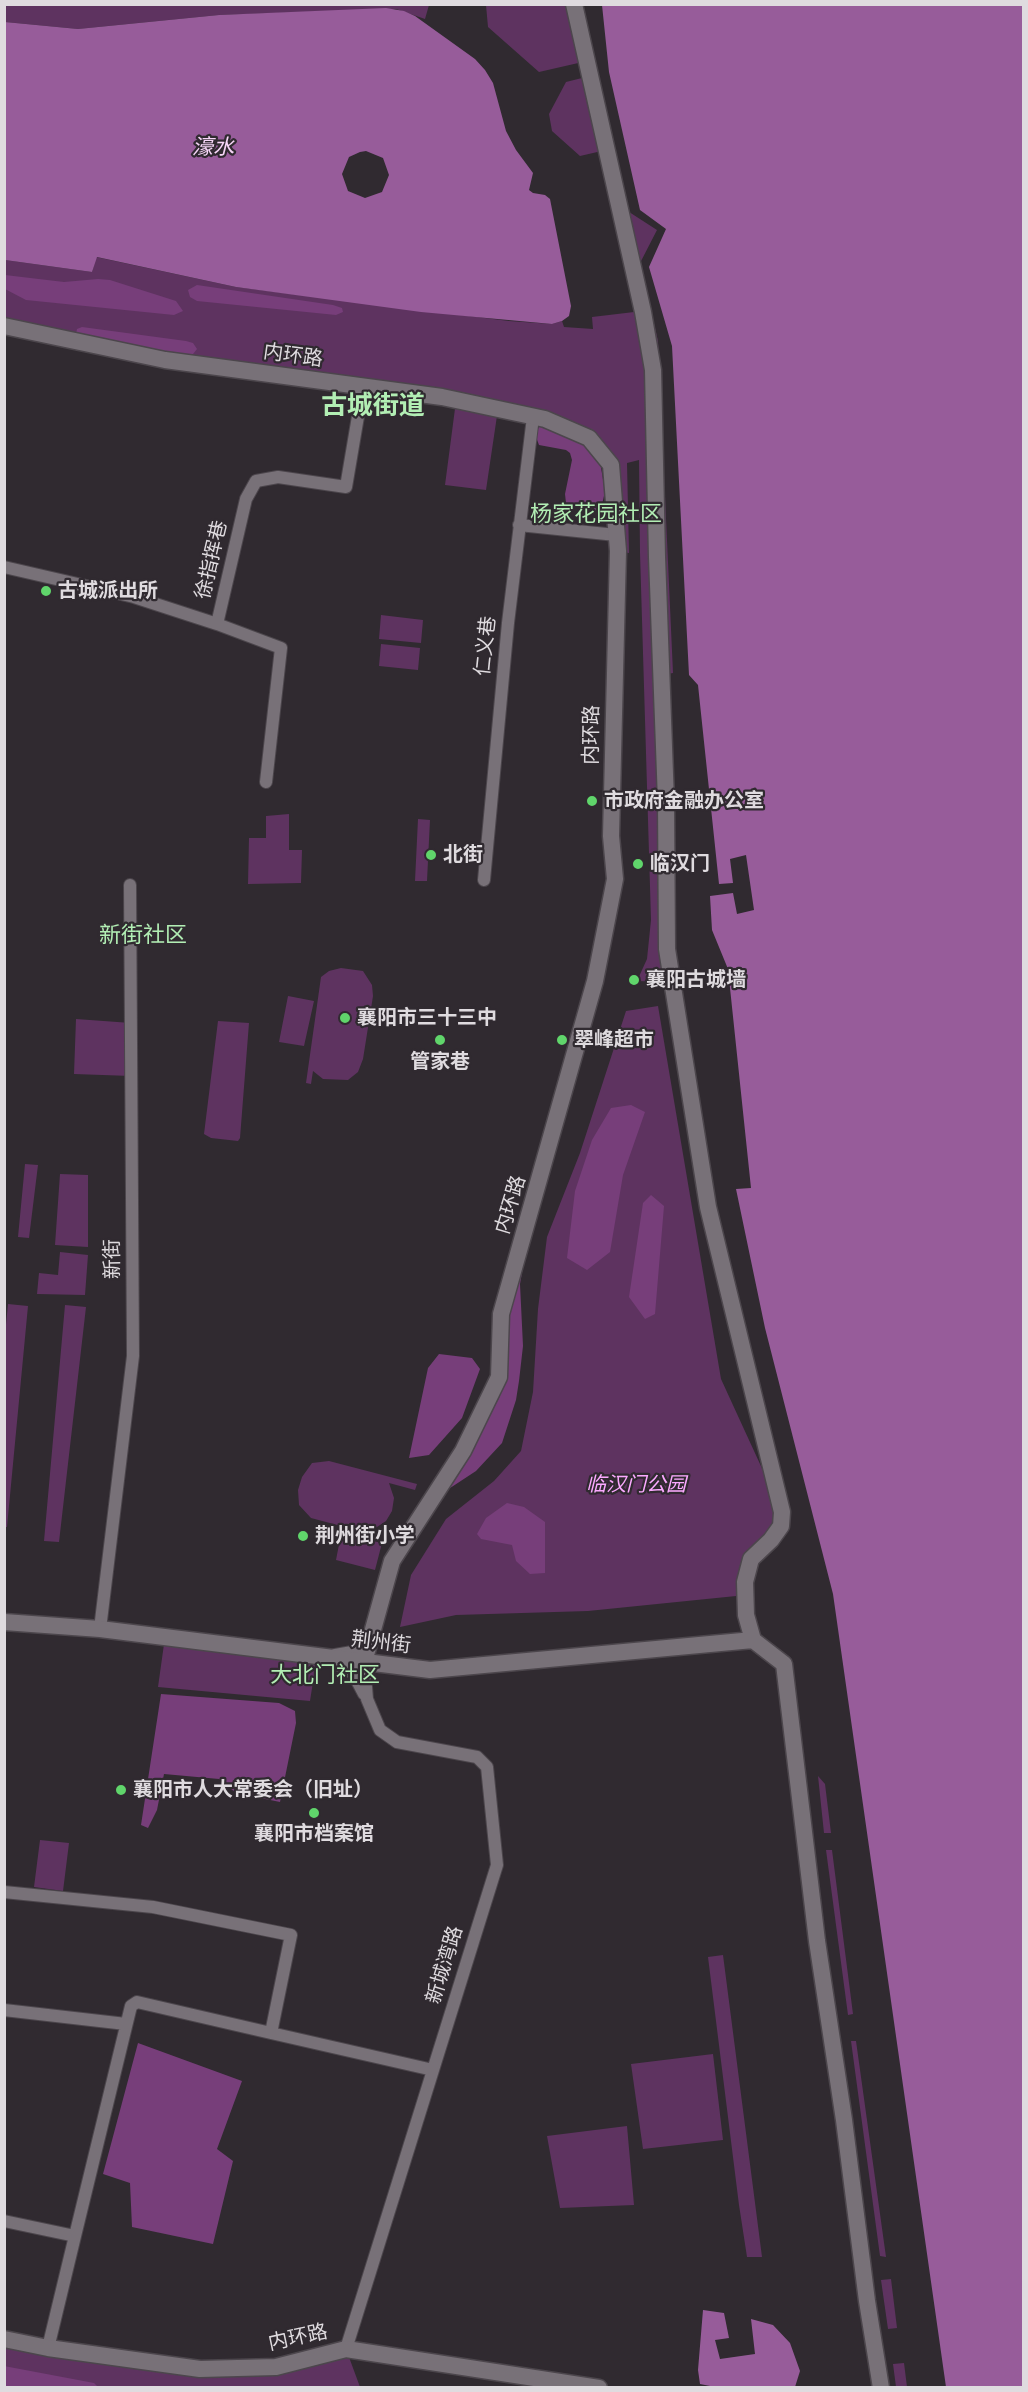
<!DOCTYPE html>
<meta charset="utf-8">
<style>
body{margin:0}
#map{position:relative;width:1028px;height:2392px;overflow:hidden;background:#302a30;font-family:Merriweather,serif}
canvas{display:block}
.frame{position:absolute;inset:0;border:6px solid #dfdbdf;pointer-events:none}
</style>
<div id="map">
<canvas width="1028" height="2392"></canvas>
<div class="frame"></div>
</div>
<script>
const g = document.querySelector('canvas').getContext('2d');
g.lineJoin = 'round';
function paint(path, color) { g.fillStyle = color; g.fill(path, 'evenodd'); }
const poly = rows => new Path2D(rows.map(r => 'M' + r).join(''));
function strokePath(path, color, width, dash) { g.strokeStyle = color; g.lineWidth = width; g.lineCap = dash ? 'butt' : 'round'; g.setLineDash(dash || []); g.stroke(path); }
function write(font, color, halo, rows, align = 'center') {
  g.font = font + ' Merriweather,"Noto Sans SC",serif'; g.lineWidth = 4.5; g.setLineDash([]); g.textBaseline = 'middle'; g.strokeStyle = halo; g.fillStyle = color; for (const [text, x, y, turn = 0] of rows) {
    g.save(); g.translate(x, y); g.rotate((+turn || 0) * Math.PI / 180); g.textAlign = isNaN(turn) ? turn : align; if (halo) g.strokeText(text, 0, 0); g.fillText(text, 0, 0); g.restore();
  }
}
const green = poly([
 [4,5,429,5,425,19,396,9,219,15,78,29,5,22],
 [486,5,574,5,587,61,539,72,488,27],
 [590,76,606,150,580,156,552,131,549,114,566,82],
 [626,210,657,230,639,265],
 [96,257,236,287,509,321,552,324,562,321,564,327,593,329,592,317,651,310,658,341,673,673,662,675,666,982,637,981,647,959,651,920,640,553,639,460,627,463,629,553,618,551,611,465,589,438,498,409,486,490,445,485,456,401,5,326,5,260,92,272],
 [381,615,423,620,421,643,379,639],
 [381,644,420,648,418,670,379,666],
 [289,814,289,850,302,850,301,883,248,884,249,838,266,838,266,816],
 [418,819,430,820,427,881,415,881],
 [341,968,363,971,372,985,373,996,363,1059,358,1072,348,1080,323,1079,313,1071,311,1084,306,1083,321,977,329,971],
 [288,996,314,1001,304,1046,279,1042],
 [658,1006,721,1379,782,1512,751,1559,746,1595,588,1611,456,1615,400,1627,411,1575,446,1519,494,1481,521,1451,533,1392,538,1309,547,1237,580,1153,626,1011],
 [76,1019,131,1023,131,1076,74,1074],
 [218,1021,249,1023,240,1138,238,1141,211,1138,204,1134],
 [25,1164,38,1165,29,1238,18,1237],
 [60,1174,88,1175,88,1247,55,1245],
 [60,1252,88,1255,85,1295,37,1294,39,1273,58,1275],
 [8,1304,28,1306,7,1527,4,1527,4,1345],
 [65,1305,86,1307,59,1542,44,1541],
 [329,1461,417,1484,415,1490,389,1483,394,1498,392,1511,386,1521,374,1529,360,1531,311,1518,299,1505,298,1490,302,1477,312,1463],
 [341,1534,382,1543,375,1570,336,1560],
 [165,1637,317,1656,310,1701,158,1687],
 [818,1776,825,1784,831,1833,824,1833],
 [40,1840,69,1843,63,1891,34,1887],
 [826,1850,832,1850,853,2014,848,2015],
 [723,1955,762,2257,747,2257,739,2205,708,1957],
 [851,2041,856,2041,886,2257,880,2256],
 [713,2054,723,2140,643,2149,631,2064],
 [627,2126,634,2205,560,2208,547,2136],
 [891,2279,897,2328,888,2329,881,2280],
 [4,2339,48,2348,276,2367,346,2349,360,2387,5,2387],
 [904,2363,907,2387,896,2387,893,2364]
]);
const forest = poly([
 [5,275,64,282,98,279,110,280,176,301,183,311,174,315,26,300,5,289],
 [197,285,333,305,342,308,343,312,336,315,197,301,190,297,188,290],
 [82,327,186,341,193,343,197,349,193,354,183,356,76,334,77,329],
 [539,425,583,442,600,462,605,491,602,505,597,511,571,506,566,503,565,494,572,460,570,453,566,450,539,445,536,437],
 [631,1105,645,1112,623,1175,610,1252,587,1270,567,1258,575,1191,592,1140,611,1108],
 [651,1195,664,1206,655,1314,645,1319,629,1297,643,1203],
 [526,1250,520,1284,523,1346,519,1381,516,1400,502,1443,476,1471,441,1494,499,1398,508,1365,504,1325],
 [439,1354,472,1358,480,1369,462,1418,429,1455,409,1458,428,1368],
 [507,1503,524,1507,545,1522,545,1573,530,1574,516,1561,512,1545,481,1539,477,1534,486,1518],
 [161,1694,279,1703,295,1711,296,1723,280,1802,236,1793,219,1779,164,1774,157,1810,148,1828,141,1825],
 [138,2043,242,2081,217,2149,233,2161,213,2244,132,2227,130,2183,103,2174],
 [4,2366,94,2383,98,2387,5,2387]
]);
const water = poly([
 [602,5,1023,5,1023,2387,946,2387,833,1594,765,1328,736,1189,751,1188,728,969,712,930,710,896,733,893,737,914,754,910,746,855,730,859,733,883,719,884,698,685,689,675,672,346,649,267,666,229,640,210,609,72],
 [386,8,404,11,415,16,475,59,485,70,493,83,506,131,516,150,533,173,529,190,533,193,545,195,550,199,571,306,569,316,562,321,552,324,421,312,236,287,97,257,92,272,5,260,5,22,78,29,219,15],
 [366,151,383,158,389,175,382,192,365,198,348,191,342,174,349,157,360,152],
 [703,2310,724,2313,729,2338,715,2340,720,2359,755,2354,751,2319,773,2325,790,2343,800,2371,795,2387,720,2388,700,2384,698,2370]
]);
const street = poly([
 [519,525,616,535],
 [4,567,134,597,217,624,246,499,256,481,278,477,346,487,363,387],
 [217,624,281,648,266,782],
 [484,880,508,623,533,417],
 [100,1629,133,1356,130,885],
 [335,1655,358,1651,368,1638],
 [332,1661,353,1673,364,1694],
 [4,1892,153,1907,291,1935,271,2033,433,2070],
 [4,2010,126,2024],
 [4,2221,75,2236,48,2348],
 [75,2236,131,2006,137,2002,271,2033],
 [346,2349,497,1865,487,1767,477,1757,397,1742,380,1730,367,1699,364,1662]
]);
const secondary = poly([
 [574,4,643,312,653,370,657,557,666,801,667,949,708,1207,782,1512,781,1526,771,1540,751,1559,745,1582,746,1615,753,1640,784,1664,817,1941,844,2120,867,2301,881,2388],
 [4,326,165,360,442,397,545,419,589,438,611,465,618,551,611,836,615,879,595,981,501,1314,499,1377,463,1451,392,1561,364,1662],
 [4,1622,100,1629,430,1670,753,1640],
 [4,2339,48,2348,200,2369,276,2367,346,2349,599,2388]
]);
const markers = [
 [46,591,6,"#60d56b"],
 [592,801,6,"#60d56b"],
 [431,855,6,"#60d56b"],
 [638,864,6,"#60d56b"],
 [634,980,6,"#60d56b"],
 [345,1018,6,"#60d56b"],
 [440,1040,6,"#60d56b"],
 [562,1040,6,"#60d56b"],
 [303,1536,6,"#60d56b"],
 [121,1790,6,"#60d56b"],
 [314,1813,6,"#60d56b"]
];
const streetNames = [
 ["内环路",293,356,8],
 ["徐指挥巷",212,560,-77],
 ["仁义巷",486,646,-84],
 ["内环路",592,735,-89],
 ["内环路",511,1205,-73],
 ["新街",113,1259,-91],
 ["荆州街",381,1643,7],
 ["新城湾路",445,1965,-73],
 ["内环路",298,2338,-12]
];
const poiNames = [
 ["古城派出所",58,591],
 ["市政府金融办公室",604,801],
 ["北街",443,855],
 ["临汉门",650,864],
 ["襄阳古城墙",646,980],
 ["襄阳市三十三中",357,1018],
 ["翠峰超市",574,1040],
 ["管家巷",440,1062,"center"],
 ["荆州街小学",315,1536],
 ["襄阳市人大常委会（旧址）",133,1790],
 ["襄阳市档案馆",314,1834,"center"]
];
const parkNames = [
 ["临汉门公园",636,1485]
];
const waterNames = [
 ["濠水",213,148]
];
const quarterNames = [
 ["杨家花园社区",596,515],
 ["新街社区",143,936],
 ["大北门社区",325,1676]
];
const districtNames = [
 ["古城街道",373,407]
];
paint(green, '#5e3360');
paint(forest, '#773e7a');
paint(water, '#975c9a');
strokePath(street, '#4c464c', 14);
strokePath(secondary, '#4c464c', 19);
strokePath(street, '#787178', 12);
strokePath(secondary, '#787178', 16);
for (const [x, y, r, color] of markers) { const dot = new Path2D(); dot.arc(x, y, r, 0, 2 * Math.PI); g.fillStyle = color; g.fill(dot); strokePath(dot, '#302a30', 2); }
write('20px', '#dfdbdf', '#302a30', streetNames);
write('bold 20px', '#dfdbdf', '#302a30', poiNames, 'left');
write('italic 20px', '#fba9ff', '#302a30', parkNames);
write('italic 21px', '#f7d6f8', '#302a30', waterNames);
write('22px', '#b2eeb4', '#302a30', quarterNames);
write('bold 26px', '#b2eeb4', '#302a30', districtNames);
</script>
